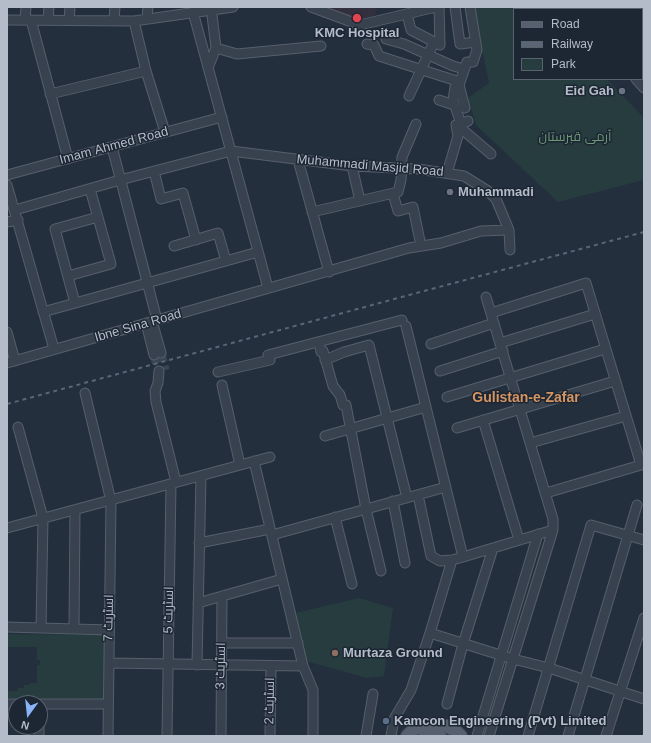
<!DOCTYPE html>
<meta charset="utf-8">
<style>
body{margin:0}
#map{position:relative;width:651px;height:743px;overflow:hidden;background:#242f3e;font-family:Helvetica,sans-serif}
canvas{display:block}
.frame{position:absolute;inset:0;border:8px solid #b4bcc9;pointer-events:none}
.legend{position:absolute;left:513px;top:8px;width:130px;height:72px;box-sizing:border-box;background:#1d2633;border:1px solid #59626f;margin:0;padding:5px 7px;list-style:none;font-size:12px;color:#b4bcc9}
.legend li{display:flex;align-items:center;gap:8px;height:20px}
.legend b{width:20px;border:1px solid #59626f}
.north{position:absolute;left:8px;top:695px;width:40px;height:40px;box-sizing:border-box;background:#1d2633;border:1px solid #59626f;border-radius:50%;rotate:195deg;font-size:11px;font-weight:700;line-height:16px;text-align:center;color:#b4bcc9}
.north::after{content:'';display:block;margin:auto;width:14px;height:18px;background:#8ab4f8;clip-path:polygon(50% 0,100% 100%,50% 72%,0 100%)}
</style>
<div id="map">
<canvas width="651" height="743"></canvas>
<div class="frame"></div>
<ul class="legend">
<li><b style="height:5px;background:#56606e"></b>Road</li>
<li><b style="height:5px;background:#5a6575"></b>Railway</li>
<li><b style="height:11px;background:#263c3f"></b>Park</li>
</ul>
<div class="north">N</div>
</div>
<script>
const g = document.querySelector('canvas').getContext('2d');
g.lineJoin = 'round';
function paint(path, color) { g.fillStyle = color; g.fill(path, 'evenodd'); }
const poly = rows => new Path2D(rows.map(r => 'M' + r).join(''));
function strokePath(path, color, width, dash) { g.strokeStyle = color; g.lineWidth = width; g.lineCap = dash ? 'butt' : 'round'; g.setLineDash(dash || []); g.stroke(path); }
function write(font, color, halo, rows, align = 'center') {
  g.font = font + ' Helvetica,Cairo,sans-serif'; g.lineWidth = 3; g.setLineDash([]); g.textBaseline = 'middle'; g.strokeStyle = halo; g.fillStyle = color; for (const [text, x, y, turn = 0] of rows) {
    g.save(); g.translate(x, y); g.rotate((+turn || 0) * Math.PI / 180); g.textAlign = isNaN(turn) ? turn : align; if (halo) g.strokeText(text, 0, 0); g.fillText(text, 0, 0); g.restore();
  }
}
const medical = poly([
 [332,7,377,7,373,22,360,25,331,14]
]);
const green = poly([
 [473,7,535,7,537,9,514,9,514,79,607,79,644,118,644,180,558,202,476,125,468,98,489,83],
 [359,598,393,608,384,676,367,678,302,660,291,614],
 [7,634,105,635,103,699,7,698,7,691,17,691,18,688,24,688,24,685,30,685,30,683,37,683,37,665,40,665,40,660,37,660,37,647,7,647]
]);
const minorTunnel = poly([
 [161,353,165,370],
 [154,355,159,371]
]);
const minor = poly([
 [311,7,360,25,436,7],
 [455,7,460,44,476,42],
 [566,7,570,9],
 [587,7,588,9],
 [193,12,268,288],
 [407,14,411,30,440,45,439,7],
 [147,19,148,7],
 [7,20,134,21,233,7],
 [25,20,26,7],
 [31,20,68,159],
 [48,20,49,7],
 [69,20,70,7],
 [114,20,115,7],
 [642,20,644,20],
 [134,21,146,71,165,132],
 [386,39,404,44,453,66,464,69],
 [367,44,374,45,379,56,460,82],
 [216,48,237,54,321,46],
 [208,68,216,48,211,7],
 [636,79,644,88],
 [459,85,455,87,453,100,463,130,491,154],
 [50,94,146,71],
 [409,96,434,42],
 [439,100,451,104,453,100],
 [465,108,459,85,467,62,473,62,477,50,470,7],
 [112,147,157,320],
 [298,160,329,272],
 [352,166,360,201],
 [154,171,161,199,183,193,196,240],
 [447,173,458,136,456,125,468,121],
 [7,175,222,117],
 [7,185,54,349],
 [393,194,398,211,413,207,421,246],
 [15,210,120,180,231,151,352,166,418,169,464,176,488,191,496,199,509,230,510,250],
 [312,212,398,192,401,180,402,157,416,124],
 [7,222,18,220],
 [174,246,218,233,226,261],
 [68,276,111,264,90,189],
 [486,297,553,519,553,530,489,736],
 [75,303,55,229,98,217],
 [43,312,258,252],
 [491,313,586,283,641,465,546,493],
 [152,321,161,353],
 [146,323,154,355],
 [406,326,463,557],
 [7,332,15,361],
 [319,342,321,352,323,351,333,386,340,395,343,405,346,405,366,509,381,571],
 [500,343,595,314],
 [431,344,494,323],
 [325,360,344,352,369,345,407,498],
 [7,363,409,248,441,243,481,231,509,230],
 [159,371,158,383,155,391,156,402,176,482],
 [440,371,503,351],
 [218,372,270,360,268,355,402,320],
 [222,385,240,465],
 [85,393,111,501,108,736],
 [447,397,605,349],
 [483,420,519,540],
 [18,427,43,518,41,628],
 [457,428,615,381],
 [325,436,426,407],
 [530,443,626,416],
 [254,461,303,666,313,690,313,736],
 [418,495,431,556,440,561,452,560,463,557,553,530],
 [393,501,405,563],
 [335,517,352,584],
 [7,528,270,457],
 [272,535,446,487],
 [199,543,270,529],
 [198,603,282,579],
 [7,627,109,630],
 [74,629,75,510],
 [430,633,513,659,549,668,644,699],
 [222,643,298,643],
 [109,663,303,666],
 [197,665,201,476],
 [7,704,16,704],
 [40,704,108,704],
 [447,704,463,644,493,548],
 [39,736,39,727],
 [167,736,171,484],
 [221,736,222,596],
 [270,736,271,666],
 [366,736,373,694],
 [391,736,394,719,411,690,430,633,452,560],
 [477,736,538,534],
 [528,736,591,525,644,540],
 [568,736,637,505],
 [606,736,644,618]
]);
const major = poly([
 [407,736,413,730,425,724,435,724,446,726,456,731,461,736],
 [425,736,428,735,440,736]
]);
const rail = poly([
 [7,404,398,298,644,232]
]);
const markers = [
 [357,18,5,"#e0444e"],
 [622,91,4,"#6b7280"],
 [450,192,4,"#6b7280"],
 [335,653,4,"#8d6e63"],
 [386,721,4,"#5c6f8a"]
];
const poiNames = [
 ["KMC Hospital",357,33,"center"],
 ["Eid Gah",614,91,"right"],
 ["Muhammadi",458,192],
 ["Murtaza Ground",343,653],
 ["Kamcon Engineering (Pvt) Limited",394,721]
];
const parkNames = [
 ["آرمی قبرستان",575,137]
];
const streetNames = [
 ["Imam Ahmed Road",114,146,-15],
 ["Muhammadi Masjid Road",370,166,5],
 ["Ibne Sina Road",138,326,-16],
 ["اسٹریٹ 5",169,610,-89],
 ["اسٹریٹ 7",109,618,-89],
 ["اسٹریٹ 3",221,666,-89],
 ["اسٹریٹ 2",270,701,-89]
];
const neighbourhoodNames = [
 ["Gulistan-e-Zafar",526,398]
];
paint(medical, '#32303f');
paint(green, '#263c3f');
strokePath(minorTunnel, '#3a4453', 9, [9, 4.5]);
strokePath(minor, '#565f6c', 11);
strokePath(major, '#414a57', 14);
strokePath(minor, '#38414e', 9);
strokePath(major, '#56606e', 12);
strokePath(rail, '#5a6575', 2, [4, 4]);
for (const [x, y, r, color] of markers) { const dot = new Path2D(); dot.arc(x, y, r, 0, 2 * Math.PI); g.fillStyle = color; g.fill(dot); strokePath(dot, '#1d2633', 1.5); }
write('bold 13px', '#b4bcc9', '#1d2633', poiNames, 'left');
write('13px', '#6b9a76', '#1d2633', parkNames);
write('13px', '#b4bcc9', '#1d2633', streetNames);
write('bold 14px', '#d59563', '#1d2633', neighbourhoodNames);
</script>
